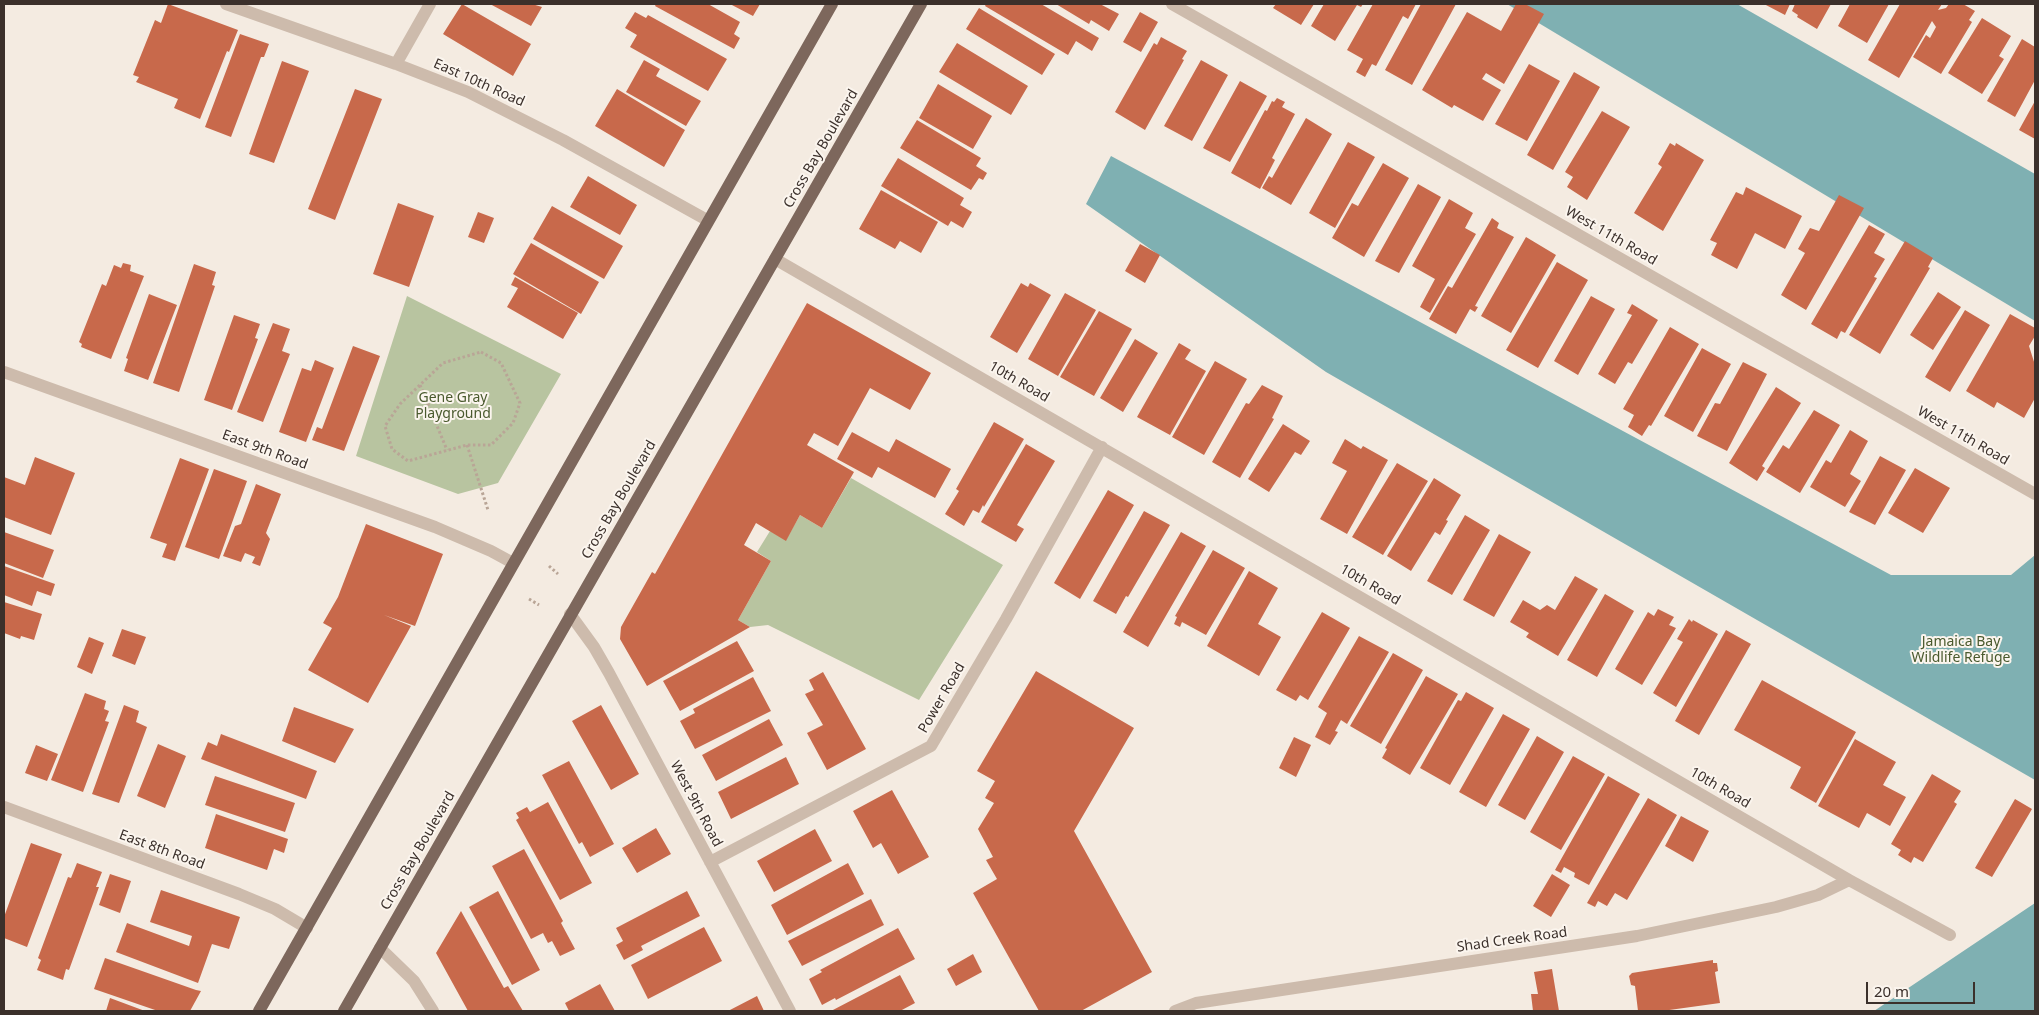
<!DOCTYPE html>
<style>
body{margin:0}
#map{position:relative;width:2039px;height:1015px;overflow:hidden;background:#f4ebe1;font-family:"Noto Sans",sans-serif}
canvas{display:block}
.frame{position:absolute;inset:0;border:5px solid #3b302b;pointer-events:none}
.scale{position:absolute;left:1866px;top:982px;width:109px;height:22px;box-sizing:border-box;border:2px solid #3b302b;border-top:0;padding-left:6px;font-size:15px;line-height:18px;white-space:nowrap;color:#3b302b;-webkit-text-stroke:4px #fbf5ee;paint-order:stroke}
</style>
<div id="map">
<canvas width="2039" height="1015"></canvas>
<div class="frame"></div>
<div class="scale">20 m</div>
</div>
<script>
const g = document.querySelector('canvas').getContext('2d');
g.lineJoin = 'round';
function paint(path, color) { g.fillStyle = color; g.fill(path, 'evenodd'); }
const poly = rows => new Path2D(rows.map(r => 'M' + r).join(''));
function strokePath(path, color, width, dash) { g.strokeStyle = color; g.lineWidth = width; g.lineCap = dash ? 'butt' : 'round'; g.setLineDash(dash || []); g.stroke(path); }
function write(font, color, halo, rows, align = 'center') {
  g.font = font + ' "Noto Sans",sans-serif'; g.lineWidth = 4; g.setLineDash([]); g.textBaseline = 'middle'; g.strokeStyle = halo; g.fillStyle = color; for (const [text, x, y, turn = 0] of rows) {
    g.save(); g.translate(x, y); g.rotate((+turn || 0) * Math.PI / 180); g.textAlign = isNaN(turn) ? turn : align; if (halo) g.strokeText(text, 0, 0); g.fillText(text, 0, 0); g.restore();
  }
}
const green = poly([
 [407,296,561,374,498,483,458,494,356,456],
 [851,478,1003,565,919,700,768,625,750,627,738,620,771,561,757,552,770,531,786,540,800,515,822,528]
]);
const water = poly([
 [1507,4,1737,4,2035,174,2035,321],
 [1111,156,1891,575,2011,575,2035,555,2035,780,1326,372,1086,204],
 [2035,903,2035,1011,1874,1011]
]);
const building = poly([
 [168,4,238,30,229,52,227,51,200,119,174,108,178,99,136,82,139,77,133,75,155,20,161,23],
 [462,4,531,44,513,76,443,34],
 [490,4,532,4,542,7,531,26],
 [656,4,708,4,740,22,734,34,740,38,734,49,655,6],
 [730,4,760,4,753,16],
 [986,4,1041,4,1099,38,1092,51,1076,41,1068,55,985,6],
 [1056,4,1100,4,1119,14,1109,31,1091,20,1089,24],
 [1276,4,1314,4,1301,25,1273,8],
 [1324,4,1363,4,1361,7,1357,5,1335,41,1311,26],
 [1373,4,1416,4,1408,19,1403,16,1376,66,1372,64,1365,77,1356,72,1363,59,1347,50],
 [1421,4,1456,4,1412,85,1385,70],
 [1516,4,1525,4,1544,14,1504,84,1486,73,1482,79,1501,90,1483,121,1454,105,1452,108,1422,90,1467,12,1501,31],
 [1764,4,1790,4,1785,15],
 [1795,4,1831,4,1817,29,1797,17,1798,15,1792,11],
 [1850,4,1889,4,1867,43,1838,26],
 [1900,4,1942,4,1938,10,1946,8,1949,4,1963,4,1975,11,1969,20,1972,22,1941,74,1913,57,1926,35,1930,38,1936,27,1932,21,1899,78,1868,60],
 [979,8,1055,54,1042,75,966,29],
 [635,12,646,18,648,15,727,59,708,91,630,47,637,35,625,28],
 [1140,12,1158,22,1141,52,1123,42],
 [1982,18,2011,36,1999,56,2004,59,1982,94,1948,73],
 [240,34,269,44,264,57,261,57,231,137,205,127],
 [1161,37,1187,51,1182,59,1184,60,1145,130,1115,112,1154,43,1157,45],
 [2022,39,2035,47,2035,80,2015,117,1987,101],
 [957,43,1028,86,1011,115,939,72],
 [644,60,660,69,656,76,701,101,686,126,626,92],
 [1201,60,1228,75,1192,141,1164,126],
 [282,61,309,71,274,163,249,154],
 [1529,64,1560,81,1527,141,1495,124],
 [1574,72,1600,87,1553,170,1527,155],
 [1240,81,1267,96,1230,162,1203,148],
 [938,84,992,116,973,149,919,118],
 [355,89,382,99,335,220,308,209],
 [617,89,685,130,664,167,595,126],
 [1277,98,1285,102,1282,107,1295,114,1272,158,1275,160,1260,189,1231,173,1265,110,1267,111,1272,101,1274,102],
 [2035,101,2035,139,2019,130],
 [1602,111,1630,127,1587,200,1567,187,1573,177,1565,172],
 [1306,118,1332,134,1291,205,1262,188,1269,176,1272,178],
 [917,120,981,158,976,166,987,173,983,180,979,178,971,190,900,148],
 [1348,142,1375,157,1335,228,1309,213],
 [1670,143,1675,146,1676,143,1704,160,1663,231,1634,213,1662,167,1658,164],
 [898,158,964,198,960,205,972,212,963,228,951,221,948,226,881,186],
 [1383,163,1409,178,1364,257,1332,238,1352,203,1358,206],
 [588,176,637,205,620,235,570,207],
 [1418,184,1441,197,1399,273,1375,261],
 [1746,187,1802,216,1785,249,1755,233,1737,269,1711,255,1717,243,1710,240,1736,192,1743,195],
 [881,190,938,222,921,253,900,241,895,249,859,229],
 [1839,195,1864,208,1806,310,1781,295,1805,253,1798,249,1810,228,1819,231],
 [1449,199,1473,213,1465,228,1476,234,1430,313,1420,307,1435,279,1412,266],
 [398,203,434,216,409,287,373,274],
 [552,206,623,246,604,279,533,239],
 [478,212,494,218,484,243,468,237],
 [1492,218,1499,223,1497,228,1514,237,1475,306,1478,307,1475,312,1470,309,1456,334,1429,319,1448,286,1452,288],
 [1869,225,1885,234,1874,253,1885,259,1874,277,1877,278,1845,333,1841,331,1837,339,1811,324],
 [1526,237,1556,255,1511,333,1481,316],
 [1905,241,1933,258,1928,267,1930,268,1880,354,1849,335],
 [531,243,599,282,581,314,513,274],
 [1140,244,1160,255,1145,283,1125,271],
 [1557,262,1588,280,1538,368,1506,350],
 [123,263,131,265,130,271,144,276,111,359,81,347,82,344,79,342,102,284,106,286,114,265,121,268],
 [194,264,216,272,212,285,215,286,179,392,153,383],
 [515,277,578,313,563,339,507,307,518,288,511,285],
 [1021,283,1028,287,1030,283,1051,295,1017,353,990,337],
 [1938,292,1961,307,1933,350,1910,335],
 [1065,293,1096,310,1058,376,1028,359],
 [149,294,177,305,148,380,124,371,128,359,126,358],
 [1591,296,1615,309,1578,375,1554,361],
 [807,303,931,373,910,410,870,388,838,446,814,433,807,445,854,472,822,528,800,515,786,541,756,523,744,545,771,561,738,620,750,627,647,686,620,639,621,627,652,572,655,574],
 [1632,304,1658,320,1632,364,1628,362,1615,384,1598,374,1632,315,1627,313],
 [1965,310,1990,325,1950,392,1925,377],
 [1099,311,1132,329,1094,396,1060,377],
 [2010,314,2035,328,2035,336,2029,346,2035,365,2035,398,2024,418,1997,402,1994,408,1966,391],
 [234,315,260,324,255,338,258,339,232,410,204,400],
 [273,323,290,329,282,351,290,354,263,422,237,412],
 [1670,327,1699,344,1651,426,1649,425,1642,436,1628,427,1634,415,1623,409],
 [1135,339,1158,353,1123,412,1100,398],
 [1179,343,1191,350,1185,359,1206,371,1170,435,1137,417],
 [353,346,380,356,344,451,312,440,317,427,322,429],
 [1702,348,1731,364,1693,432,1664,416],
 [315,360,334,368,306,442,279,432,302,368,311,371],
 [1215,361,1247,379,1204,455,1172,437],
 [1743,362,1767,374,1727,451,1697,436,1715,403,1720,404],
 [1262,385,1283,396,1272,418,1274,419,1240,478,1212,462,1246,403,1249,404],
 [1776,387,1801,403,1762,466,1765,468,1757,481,1729,463],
 [1814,410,1840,425,1800,493,1766,472,1783,445,1789,449],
 [994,422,1024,439,984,507,983,505,979,513,973,510,964,526,945,514,959,491,956,489],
 [1283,424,1310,441,1301,455,1295,452,1269,492,1248,479],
 [1850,430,1868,441,1850,474,1861,481,1845,507,1810,487,1826,460,1831,463],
 [852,432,889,452,896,439,951,469,935,498,878,467,872,478,837,459],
 [1345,439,1361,449,1363,446,1388,460,1347,534,1320,519,1347,471,1332,463],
 [1026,444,1055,461,1017,525,1024,529,1016,542,981,522],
 [1880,456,1906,470,1875,525,1849,512],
 [35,457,75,473,51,535,4,517,4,477,25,485],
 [180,458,209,469,175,561,162,557,167,544,150,538],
 [1397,463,1428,481,1383,555,1352,537],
 [1915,468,1950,488,1923,533,1888,513],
 [214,469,247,481,219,559,185,547],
 [1434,478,1461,495,1446,520,1448,521,1440,535,1435,532,1411,571,1387,556],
 [256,484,281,494,266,533,270,539,260,566,252,563,255,557,245,553,241,562,223,556,235,526,241,524],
 [1108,490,1134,505,1080,599,1054,583],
 [1144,511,1170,525,1128,597,1126,596,1116,614,1093,601],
 [1465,515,1490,530,1452,595,1427,581],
 [366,524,443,554,415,626,384,615,411,626,368,703,308,670,332,628,323,623,338,597],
 [4,532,54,550,43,578,4,563],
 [1181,532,1206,546,1148,647,1123,632],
 [1499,534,1531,552,1494,617,1463,600],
 [1213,550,1245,568,1206,635,1182,622,1180,627,1174,624,1177,617,1175,616],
 [4,566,55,584,51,596,37,591,32,606,4,595],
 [1249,571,1278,588,1258,624,1281,637,1259,676,1207,646],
 [1575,576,1598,589,1558,656,1526,637,1529,633,1510,622,1523,600,1540,610,1547,605,1555,610],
 [1605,594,1634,611,1597,677,1567,660],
 [4,602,42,614,34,640,21,636,20,639,4,633],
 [1658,609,1674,617,1669,625,1676,628,1642,685,1615,669,1648,612,1654,616],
 [1322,612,1350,628,1308,700,1300,695,1296,701,1276,690],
 [1689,619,1692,622,1693,620,1718,634,1676,707,1653,693,1683,642,1677,639],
 [122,629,146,637,135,665,112,656],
 [1726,630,1751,644,1699,735,1675,721],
 [1359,636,1389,652,1347,724,1341,720,1335,731,1338,732,1330,745,1315,737,1327,713,1318,707],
 [89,637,104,643,92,674,77,667],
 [737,641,754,671,680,711,663,681],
 [1393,653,1423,670,1381,744,1350,726],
 [1036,671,1134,728,1074,831,1152,972,1081,1011,1039,1011,973,893,997,879,986,860,993,857,978,829,994,803,985,798,995,781,977,771],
 [823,672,866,749,827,770,807,733,823,725,805,694,814,690,809,680],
 [1426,676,1458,694,1410,775,1382,758,1387,749,1385,748],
 [753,677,771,711,695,749,680,721,695,713,693,709],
 [1762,680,1856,732,1816,803,1790,788,1801,767,1734,730],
 [1466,692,1494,708,1450,785,1420,768,1458,700,1461,701],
 [85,693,106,701,104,709,109,711,105,721,109,722,83,792,51,780],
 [124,705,139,711,136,722,147,727,119,803,92,794],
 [601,705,639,774,611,790,572,721],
 [294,707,354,729,335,763,282,741],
 [1503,714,1530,729,1486,807,1459,792],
 [769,719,783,745,716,781,702,755],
 [221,734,317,771,306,799,201,759,208,742,217,746],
 [1537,736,1564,752,1525,820,1498,805],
 [1294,737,1311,745,1296,777,1279,768],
 [1855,739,1896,762,1883,785,1906,797,1890,826,1867,813,1859,828,1818,806],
 [158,744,186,756,165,808,137,796],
 [36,745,58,754,47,781,25,773],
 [1573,756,1605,774,1561,850,1530,832],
 [786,757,799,784,731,819,718,792],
 [569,761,614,844,590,857,582,842,579,844,542,775],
 [1932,774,1961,791,1954,802,1957,804,1923,862,1914,857,1911,863,1898,855,1901,850,1891,844],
 [215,776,295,803,285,832,205,805],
 [1608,776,1640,794,1589,885,1574,877,1575,873,1564,867,1561,873,1555,870],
 [892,790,929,857,898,874,881,843,873,848,853,811],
 [1648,798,1677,815,1627,900,1615,893,1607,906,1598,901,1595,907,1587,903],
 [2015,799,2032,809,1992,877,1975,868],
 [548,802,592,883,560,900,516,820,519,818,516,813,527,807,530,812],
 [216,814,288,839,284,853,274,849,267,870,205,848],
 [1681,816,1709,831,1693,862,1665,846],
 [656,828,671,854,637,873,622,848],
 [815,829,832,861,774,892,757,861],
 [31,843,62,854,27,947,4,938,4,917],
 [524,849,563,921,561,923,575,949,560,956,552,941,548,943,543,933,531,939,492,866],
 [77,863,102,872,96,887,99,887,69,970,66,969,63,980,37,970,41,960,38,958,68,877,71,878],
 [848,863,864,894,787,935,771,905],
 [110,874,131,881,120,913,99,905],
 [1552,874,1570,885,1551,917,1533,906],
 [161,890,240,917,229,949,212,944,198,983,116,952,127,923,189,946,192,936,150,922],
 [498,891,540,970,512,985,469,907],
 [687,891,700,916,641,946,643,950,624,960,616,945,623,941,616,928],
 [871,899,884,925,802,966,788,941],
 [461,911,504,988,508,986,523,1011,468,1011,436,953],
 [704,927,722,961,648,999,631,965],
 [898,928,915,959,836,1000,835,998,822,1005,809,979,822,972,820,970],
 [973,954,982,972,956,986,947,969],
 [105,958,196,990,201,991,190,1011,158,1011,94,989],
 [1713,960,1713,963,1717,963,1718,971,1715,972,1720,1003,1662,1011,1638,1011,1635,986,1631,985,1629,976,1632,973],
 [1552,969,1559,1011,1533,1011,1531,994,1538,994,1534,972],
 [900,975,915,1003,900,1011,831,1011],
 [600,984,615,1011,569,1011,565,1003],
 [757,996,764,1011,728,1011],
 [110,998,145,1011,106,1011]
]);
const path = poly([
 [481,352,501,363,520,403,513,423,491,445,467,445,408,461,392,449,385,426,400,404,443,363,481,352],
 [420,385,447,450],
 [467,445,488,510],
 [549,566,558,574],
 [529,599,539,605]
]);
const minor = poly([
 [226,4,396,64,468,92,563,140,707,220],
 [1172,4,2035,494],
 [396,64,430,4],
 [775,259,1849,880,1950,935],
 [4,372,435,527,491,551,513,563],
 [570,614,594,647,609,673,790,1011],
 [4,807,239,894,275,909,307,928],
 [710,862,931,746,1006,619,1102,447],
 [380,948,414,981,433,1011],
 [1175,1011,1196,1003,1637,936,1776,907,1818,895,1849,880]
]);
const primary = poly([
 [259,1011,832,4],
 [344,1011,921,4]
]);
const streetNames = [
 ["East 10th Road",479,83,24],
 ["Cross Bay Boulevard",821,149,-60],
 ["West 11th Road",1611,236,30],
 ["10th Road",1019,382,30],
 ["West 11th Road",1963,436,30],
 ["East 9th Road",265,450,20],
 ["Cross Bay Boulevard",619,500,-60],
 ["10th Road",1370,585,30],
 ["Power Road",942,698,-60],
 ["10th Road",1720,788,30],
 ["West 9th Road",696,804,62],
 ["East 8th Road",162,850,20],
 ["Cross Bay Boulevard",418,851,-60],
 ["Shad Creek Road",1512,940,-8]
];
const parkNames = [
 ["Gene Gray",453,398],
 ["Playground",453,414],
 ["Jamaica Bay",1961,642],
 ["Wildlife Refuge",1961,658]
];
paint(green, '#b8c4a0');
paint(water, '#7fb0b2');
paint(building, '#c8694b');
strokePath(path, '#b9a596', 3, [2.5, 2.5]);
strokePath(minor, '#cdbbac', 12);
strokePath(primary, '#7d675c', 12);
write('14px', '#3b302b', '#fbf5ee', streetNames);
write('14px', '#4a5a2e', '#fbf5ee', parkNames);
</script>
